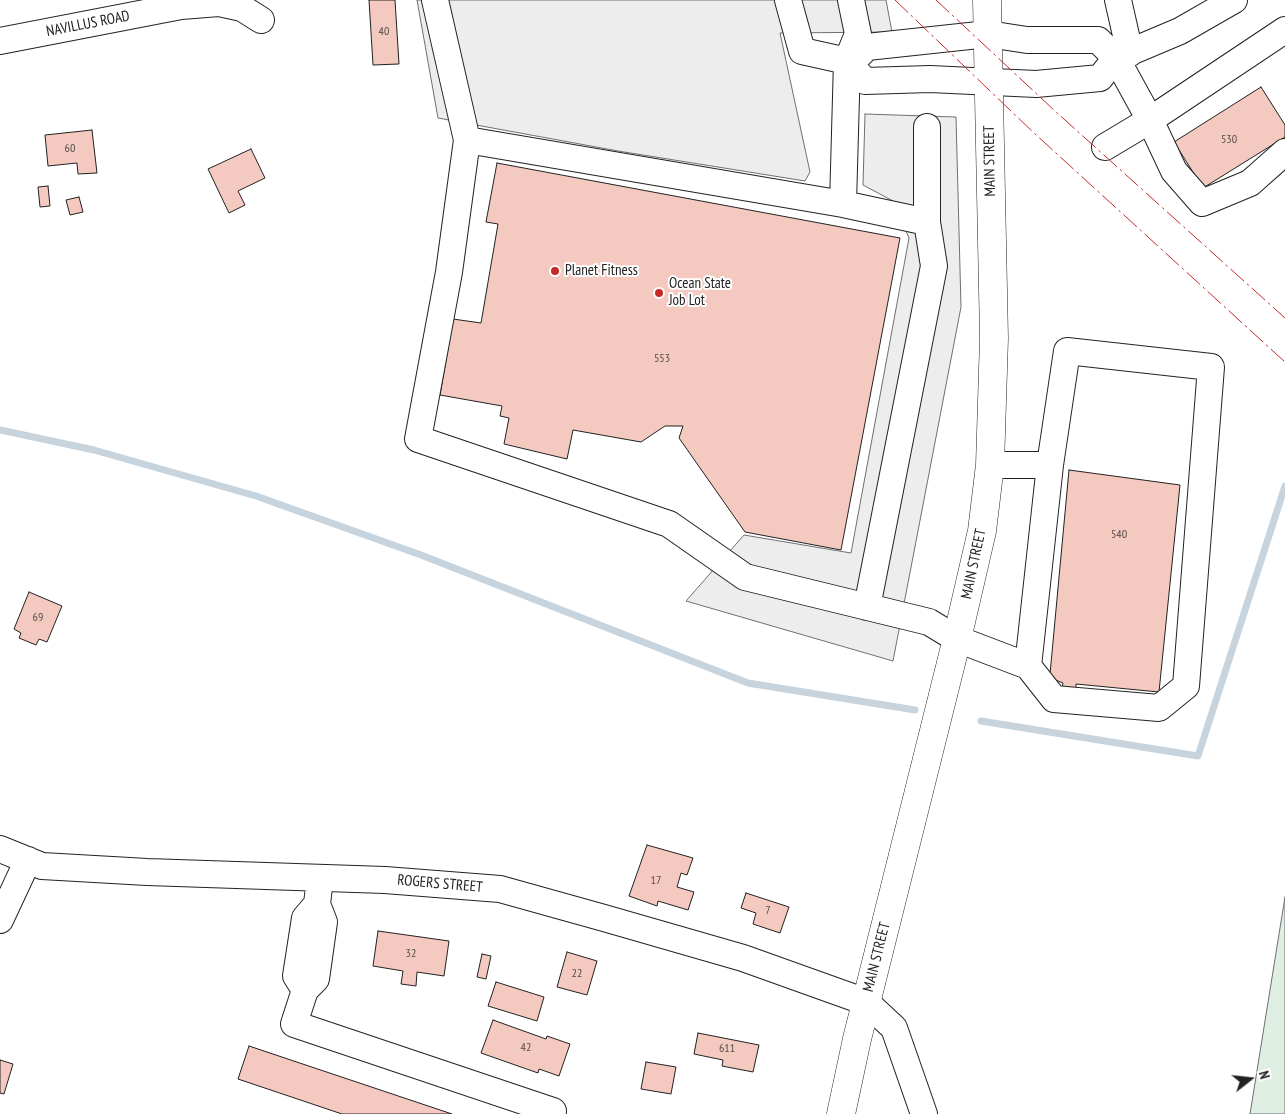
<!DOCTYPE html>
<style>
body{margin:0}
#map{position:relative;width:1285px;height:1114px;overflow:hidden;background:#fff;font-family:"PT Sans Narrow",sans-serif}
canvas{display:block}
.north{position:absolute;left:1225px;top:1054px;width:50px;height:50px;-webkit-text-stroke:4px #fff;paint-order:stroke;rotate:74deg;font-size:14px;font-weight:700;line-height:20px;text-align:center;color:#222}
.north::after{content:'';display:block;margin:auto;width:18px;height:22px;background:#222;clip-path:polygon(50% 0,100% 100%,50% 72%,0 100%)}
</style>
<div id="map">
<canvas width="1285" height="1114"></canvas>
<div class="north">N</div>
</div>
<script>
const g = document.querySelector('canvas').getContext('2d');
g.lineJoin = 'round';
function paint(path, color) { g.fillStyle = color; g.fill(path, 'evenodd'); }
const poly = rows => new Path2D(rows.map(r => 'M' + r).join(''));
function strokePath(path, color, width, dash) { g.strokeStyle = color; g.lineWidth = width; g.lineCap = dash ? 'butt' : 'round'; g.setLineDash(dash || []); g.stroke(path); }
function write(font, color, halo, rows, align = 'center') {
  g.font = font + ' "PT Sans Narrow",sans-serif'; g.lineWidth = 4; g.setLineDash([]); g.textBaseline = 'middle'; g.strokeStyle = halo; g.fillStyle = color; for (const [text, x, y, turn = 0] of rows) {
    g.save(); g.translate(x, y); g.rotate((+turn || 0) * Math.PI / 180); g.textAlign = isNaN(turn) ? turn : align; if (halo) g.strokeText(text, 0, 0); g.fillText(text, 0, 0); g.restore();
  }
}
const green = poly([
 [1285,897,1285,1114,1250,1114,1285,897]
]);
const parking = poly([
 [417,0,886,0,892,32,780,33,810,172,805,181,618,151,438,118,417,0],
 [865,114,956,117,961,307,893,661,686,601,744,535,851,553,909,238,893,201,863,185,865,114]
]);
const stream = poly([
 [0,430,94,450,256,496,421,555,748,683,915,710],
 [981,721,1198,756,1285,486]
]);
const building = poly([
 [369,0,395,0,399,64,373,65,369,0],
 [1261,87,1285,125,1285,137,1203,188,1174,142,1261,87],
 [92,130,97,173,78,174,77,163,48,166,45,135,92,130],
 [251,149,265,178,238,191,245,205,229,213,208,169,251,149],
 [497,163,900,238,841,550,745,532,679,438,683,426,665,426,641,442,573,430,567,459,504,444,509,418,500,416,502,406,440,395,453,319,481,323,498,224,486,222,497,163],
 [48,186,50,206,40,207,38,187,48,186],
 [79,197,83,212,70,215,66,200,79,197],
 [1069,470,1180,485,1159,692,1076,684,1076,690,1062,688,1063,683,1053,679,1050,674,1069,470],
 [29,592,62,606,47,642,39,639,36,645,19,638,21,633,14,629,29,592],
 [647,845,693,858,687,875,681,873,677,887,694,892,688,910,658,901,657,906,629,896,647,845],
 [746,893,789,907,780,933,753,924,756,913,741,908,746,893],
 [378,931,449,941,444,976,417,972,416,986,401,984,403,971,373,966,378,931],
 [567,952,597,961,587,995,557,987,567,952],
 [482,954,491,956,486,979,477,977,482,954],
 [496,982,544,997,537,1021,488,1006,496,982],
 [493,1020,546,1039,547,1036,570,1044,559,1076,539,1069,538,1073,481,1053,493,1020],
 [698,1033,759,1045,753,1072,722,1066,723,1060,694,1054,698,1033],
 [249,1046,452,1114,342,1114,238,1079,249,1046],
 [0,1060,13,1064,4,1094,0,1093,0,1060],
 [646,1062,676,1067,671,1094,641,1089,646,1062]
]);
const minor = poly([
 [435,0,467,140,449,272,418,439,669,524,745,577,929,622,957,639,1028,666,1050,465,990,465],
 [788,0,802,51,847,61,865,81,930,79,1036,84,1100,78,1116,58,1180,31,1234,0],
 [1118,0,1130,53],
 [0,41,181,6,219,3,242,8,261,20],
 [847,61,859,55,867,47,988,34,1027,40,1098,40,1116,58,1150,120,1285,30],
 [927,127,927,222],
 [467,140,843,204,927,222,934,266,867,607],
 [1105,147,1150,120,1174,171,1202,203,1250,183,1285,152],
 [843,204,847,61,858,34,851,0],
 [1028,666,1054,699,1159,708,1186,686,1211,367,1067,351,1050,465],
 [0,849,42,866,147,872,385,880,500,889,604,918,743,958,866,1002,894,1028,924,1114],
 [320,878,317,904,324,922,316,979,305,990,294,1024,553,1111],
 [0,920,28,860],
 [305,990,296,976,305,918,317,904]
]);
const major = poly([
 [841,1114,857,1039,957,639,982,531,990,465,994,338,987,0]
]);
const power = poly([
 [895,0,1034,133,1285,362],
 [936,0,1055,111,1285,318]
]);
const markers = [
 [555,271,5,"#c62828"],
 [659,293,5,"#c62828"]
];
const numberNames = [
 ["40",384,32],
 ["530",1229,140],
 ["60",70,149],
 ["553",662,359],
 ["540",1119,535],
 ["69",38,618],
 ["17",656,881],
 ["7",768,911],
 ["32",411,954],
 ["22",577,974],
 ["42",526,1048],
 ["611",727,1049]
];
const streetNames = [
 ["NAVILLUS ROAD",88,24,-11],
 ["MAIN STREET",990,161,-91],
 ["MAIN STREET",974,564,-78],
 ["ROGERS STREET",440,884,5],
 ["MAIN STREET",877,957,-76]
];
const poiNames = [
 ["Planet Fitness",565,271],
 ["Ocean State",669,284],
 ["Job Lot",669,301]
];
paint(green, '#e0efe3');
strokePath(green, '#6f6f6f', 1);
paint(parking, '#ededed');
strokePath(parking, '#6f6f6f', 1);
strokePath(stream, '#c7d3dd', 7);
paint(building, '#f3c9c0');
strokePath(building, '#222', 1);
strokePath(minor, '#222', 28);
strokePath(major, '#222', 29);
strokePath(minor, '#fff', 26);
strokePath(major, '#fff', 28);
strokePath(power, '#c62828', 1, [18, 4, 2.5, 4]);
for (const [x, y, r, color] of markers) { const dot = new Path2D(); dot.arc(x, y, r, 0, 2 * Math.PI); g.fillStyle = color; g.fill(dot); strokePath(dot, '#fff', 2); }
write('12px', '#564c4a', null, numberNames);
write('15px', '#222', '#fff', streetNames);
write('15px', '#222', '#fff', poiNames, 'left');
</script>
